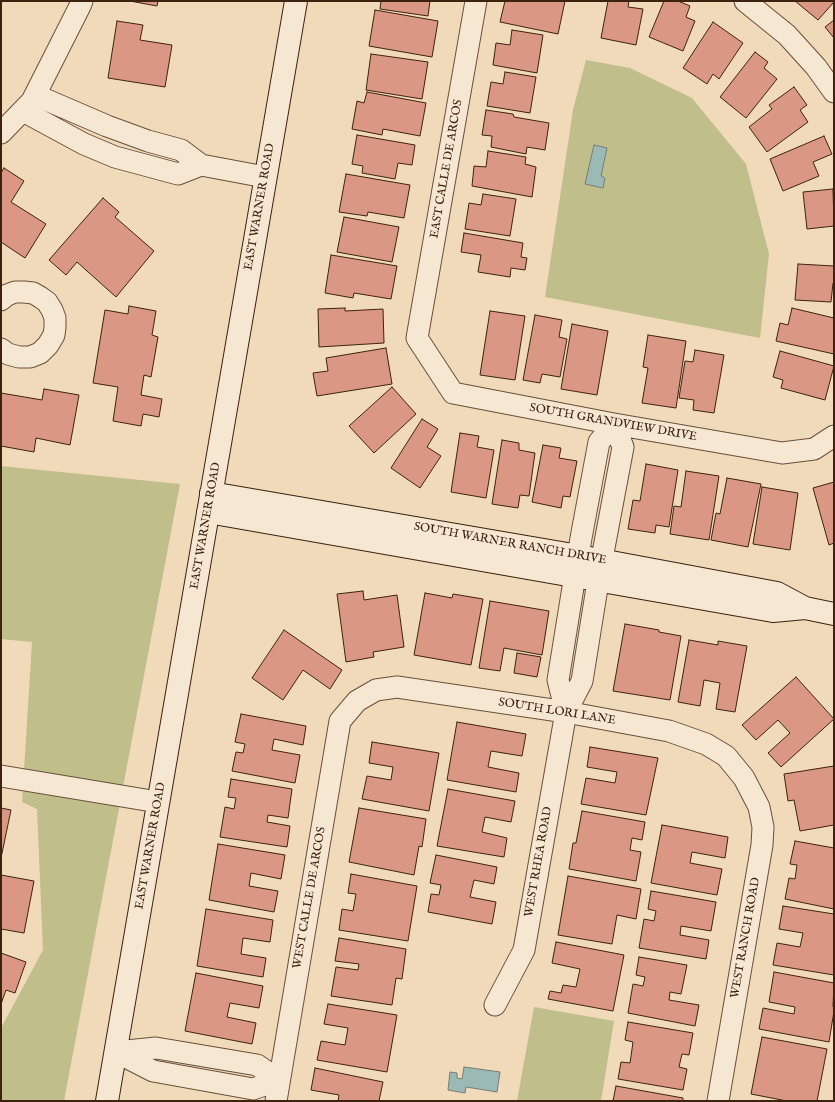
<!DOCTYPE html>
<style>
body{margin:0}
#map{position:relative;width:835px;height:1102px;overflow:hidden;background:#f0daba;font-family:"IM FELL English",serif}
canvas{display:block}
.frame{position:absolute;inset:0;border:2px solid #3d2210;pointer-events:none}
</style>
<div id="map">
<canvas width="835" height="1102"></canvas>
<div class="frame"></div>
</div>
<script>
const g = document.querySelector('canvas').getContext('2d');
g.lineJoin = 'round';
function paint(path, color) { g.fillStyle = color; g.fill(path, 'evenodd'); }
const poly = rows => new Path2D(rows.map(r => 'M' + r).join(''));
function strokePath(path, color, width, dash) { g.strokeStyle = color; g.lineWidth = width; g.lineCap = dash ? 'butt' : 'round'; g.setLineDash(dash || []); g.stroke(path); }
function write(font, color, halo, rows, align = 'center') {
  g.font = font + ' "IM FELL English",serif'; g.lineWidth = 3; g.setLineDash([]); g.textBaseline = 'middle'; g.strokeStyle = halo; g.fillStyle = color; for (const [text, x, y, turn = 0] of rows) {
    g.save(); g.translate(x, y); g.rotate((+turn || 0) * Math.PI / 180); g.textAlign = isNaN(turn) ? turn : align; if (halo) g.strokeText(text, 0, 0); g.fillText(text, 0, 0); g.restore();
  }
}
const green = poly([
 [586,60,630,68,692,98,746,164,769,254,760,338,545,297,573,110],
 [1,466,180,484,64,1101,1,1101,1,1028,43,950,37,809,22,802,32,642,1,639],
 [534,1007,614,1021,601,1101,517,1101]
]);
const water = poly([
 [594,145,607,148,601,176,605,178,603,188,585,184,594,145],
 [464,1067,500,1072,497,1092,466,1087,465,1093,448,1090,450,1072,457,1073,457,1078,462,1079,464,1067]
]);
const building = poly([
 [130,1,158,1,157,6,130,1],
 [381,1,430,1,428,16,380,9,381,1],
 [505,1,565,1,558,34,500,22,505,1],
 [608,1,629,1,628,7,643,9,636,45,601,38,608,1],
 [664,1,678,1,690,6,686,17,695,21,683,51,649,37,664,1],
 [795,1,834,1,834,2,818,20,795,1],
 [375,10,438,21,432,57,369,46,375,10],
 [834,20,834,38,825,27,834,20],
 [117,21,143,25,140,40,172,45,165,87,108,78,117,21],
 [713,22,743,43,719,79,713,74,707,84,683,68,713,22],
 [512,30,543,35,537,73,493,65,496,43,510,45,512,30],
 [755,52,768,62,764,68,777,79,746,118,720,97,755,52],
 [371,54,428,62,422,99,366,90,371,54],
 [505,72,536,77,530,113,487,106,491,82,503,84,505,72],
 [794,87,807,105,800,110,808,122,767,152,749,127,772,109,769,105,794,87],
 [367,92,426,103,420,136,383,129,382,135,352,129,357,101,364,103,367,92],
 [486,110,513,114,514,117,549,123,545,150,527,147,526,154,491,147,492,136,482,135,486,110],
 [357,135,415,145,412,165,398,163,395,179,362,173,363,166,352,164,357,135],
 [824,136,832,154,813,162,819,176,783,191,770,159,824,136],
 [488,151,526,157,525,164,536,167,532,197,472,186,474,166,486,167,488,151],
 [4,168,24,181,11,202,46,224,25,258,1,242,1,173,4,168],
 [346,174,410,185,404,218,368,212,367,216,339,212,346,174],
 [833,189,834,226,807,229,803,192,833,189],
 [483,194,516,199,510,236,465,229,469,203,481,205,483,194],
 [103,198,119,212,115,217,154,251,116,297,77,262,66,275,49,260,103,198],
 [344,217,399,227,392,262,337,252,344,217],
 [464,233,523,243,521,257,527,258,525,270,511,268,510,277,478,272,481,255,461,252,464,233],
 [331,255,397,266,391,299,354,293,353,298,325,293,331,255],
 [798,264,834,266,834,283,833,283,831,302,795,300,798,264],
 [129,306,156,311,152,335,158,337,151,377,144,375,141,395,162,399,159,417,143,414,141,426,113,421,118,387,93,383,105,310,128,314,129,306],
 [345,308,345,311,383,309,384,343,319,347,318,309,345,308],
 [792,308,834,318,834,354,776,341,780,323,788,325,792,308],
 [490,311,525,316,515,380,480,375,490,311],
 [535,315,562,320,559,337,567,339,560,377,542,374,540,383,523,380,535,315],
 [572,324,608,331,597,395,561,389,572,324],
 [648,335,686,341,676,408,642,403,648,368,643,367,648,335],
 [386,348,392,384,317,396,313,373,328,371,326,358,386,348],
 [695,350,724,355,714,413,693,410,694,400,679,398,685,361,693,362,695,350],
 [780,351,834,366,825,400,781,388,783,380,773,377,780,351],
 [392,387,416,414,374,453,349,426,392,387],
 [44,389,79,395,70,445,36,438,34,452,1,446,1,393,42,400,44,389],
 [422,419,438,429,427,447,441,456,420,488,391,468,422,419],
 [460,433,479,436,477,447,494,450,486,498,451,492,460,433],
 [502,440,519,443,519,450,535,453,529,496,520,495,518,508,492,504,502,440],
 [543,445,561,448,559,458,577,461,570,497,563,496,561,508,532,502,543,445],
 [646,464,678,470,669,527,656,525,655,533,628,529,633,500,640,501,646,464],
 [686,471,719,476,709,540,670,534,674,506,681,507,686,471],
 [727,478,761,484,748,547,711,540,716,513,720,514,727,478],
 [834,482,834,543,829,545,813,488,834,482],
 [762,487,798,493,790,550,753,544,762,487],
 [363,591,364,600,397,595,404,647,373,652,374,657,346,662,337,594,363,591],
 [425,593,452,598,453,594,483,599,471,665,414,655,425,593],
 [490,601,549,611,542,655,504,648,500,671,479,668,490,601],
 [625,624,659,630,659,632,681,636,670,700,613,691,625,624],
 [284,630,342,670,330,689,303,670,283,700,252,678,284,630],
 [689,640,718,645,718,641,747,646,735,712,716,709,720,683,704,680,700,706,678,702,689,640],
 [517,653,541,657,537,677,514,673,517,653],
 [796,677,834,719,781,767,768,753,790,733,778,720,756,740,742,725,796,677],
 [241,714,306,726,303,745,274,739,272,750,300,755,295,783,232,771,236,752,243,753,245,744,235,742,241,714],
 [457,722,526,734,522,756,491,751,488,767,519,773,516,792,447,780,457,722],
 [372,742,439,753,429,811,362,799,367,776,391,780,393,767,369,763,372,742],
 [590,747,658,758,646,815,581,804,586,778,615,783,617,772,587,767,590,747],
 [834,766,834,825,800,831,794,800,788,801,784,774,834,766],
 [231,779,292,789,288,818,268,815,267,822,290,826,287,847,220,837,225,807,234,809,236,798,228,797,231,779],
 [448,789,515,801,511,822,485,817,482,832,507,838,504,857,437,846,448,789],
 [1,808,11,810,1,858,1,808],
 [359,808,426,819,422,847,419,846,414,875,349,862,359,808],
 [582,811,645,822,642,840,632,838,630,850,641,852,636,881,569,869,573,843,576,843,582,811],
 [662,825,728,837,725,858,692,852,690,863,722,869,717,895,651,883,662,825],
 [795,841,834,848,834,909,785,899,789,878,795,879,797,865,790,864,795,841],
 [218,844,285,855,281,879,251,873,249,886,278,891,274,912,209,900,218,844],
 [436,855,497,867,494,884,474,880,470,897,496,902,492,924,428,912,431,894,439,895,441,885,430,883,436,855],
 [351,874,417,886,408,941,339,930,342,909,353,911,356,894,348,893,351,874],
 [1,875,34,881,24,933,1,929,1,875],
 [568,876,641,889,636,919,617,915,612,944,558,935,568,876],
 [651,891,716,902,711,931,681,926,680,935,709,940,706,959,639,948,644,919,654,921,656,911,648,909,651,891],
 [783,906,834,914,834,975,773,965,777,943,800,947,803,933,779,929,783,906],
 [206,909,273,920,270,942,243,938,241,954,266,958,263,977,197,966,206,909],
 [339,938,406,949,402,979,396,978,392,1005,331,996,336,967,358,970,359,964,335,961,339,938],
 [556,942,624,955,613,1011,548,999,550,991,561,993,563,985,576,987,580,969,552,963,556,942],
 [1,953,26,962,15,993,6,990,1,1004,1,953],
 [639,957,687,965,681,994,670,992,669,1000,699,1005,695,1026,628,1013,633,984,643,986,645,977,636,975,639,957],
 [774,972,834,983,833,1007,834,1008,834,1011,829,1042,759,1029,763,1008,794,1014,795,1007,769,1002,774,972],
 [196,973,263,986,259,1008,230,1003,227,1017,256,1023,252,1044,185,1031,196,973],
 [328,1004,397,1015,387,1072,317,1060,321,1041,345,1045,348,1028,324,1024,328,1004],
 [628,1022,693,1033,689,1055,682,1054,679,1067,687,1069,683,1090,618,1079,621,1062,630,1063,633,1042,625,1040,628,1022],
 [762,1037,827,1049,817,1101,787,1101,751,1094,762,1037],
 [315,1068,383,1082,379,1101,338,1101,339,1095,311,1090,315,1068],
 [616,1086,683,1098,683,1101,613,1101,616,1086]
]);
const street = poly([
 [476,1,417,338,453,393,614,424,782,453,814,449,834,436],
 [745,1,787,35,816,67,834,92],
 [35,95,107,126,148,141,181,150,201,165,265,177],
 [23,111,84,144,115,157,178,174,201,165],
 [1,133,32,101,80,6,82,1],
 [1,300,7,295,15,292,24,292,33,293,40,297,47,302,52,310,55,318,55,327,54,335,48,345,40,353,30,357,19,357,8,354,1,349],
 [1,776,158,802],
 [495,1005,524,950,566,712,582,681,600,569,623,447,614,424,599,442,581,538,558,680,566,712],
 [116,1052,153,1071,253,1089,279,1080],
 [116,1052,156,1048,257,1065,279,1080],
 [276,1101,340,721,357,701,376,690,397,687,566,712,669,731,706,744,726,756,744,778,759,807,763,827,762,845,718,1101]
]);
const secondary = poly([
 [211,493,579,556,777,593,805,608],
 [208,512,773,611,805,608,834,614],
 [107,1101,296,1]
]);
const streetNames = [
 ["EAST CALLE DE ARCOS",447,169,-80],
 ["EAST WARNER ROAD",260,207,-80],
 ["SOUTH GRANDVIEW DRIVE",613,423,10],
 ["EAST WARNER ROAD",206,526,-80],
 ["SOUTH WARNER RANCH DRIVE",510,544,10],
 ["SOUTH LORI LANE",557,712,9],
 ["EAST WARNER ROAD",151,846,-80],
 ["WEST RHEA ROAD",539,862,-80],
 ["WEST CALLE DE ARCOS",310,898,-80],
 ["WEST RANCH ROAD",746,938,-80]
];
paint(green, '#c0be8b');
paint(water, '#9bbab5');
strokePath(water, '#757d73', 1);
paint(building, '#da9784');
strokePath(building, '#3d2210', 1);
strokePath(street, '#6a503a', 23);
strokePath(secondary, '#3d2210', 24);
strokePath(street, '#f5e7d2', 21);
strokePath(secondary, '#f5e7d2', 22);
write('12px', '#3d2210', '#f5e7d2', streetNames);
</script>
